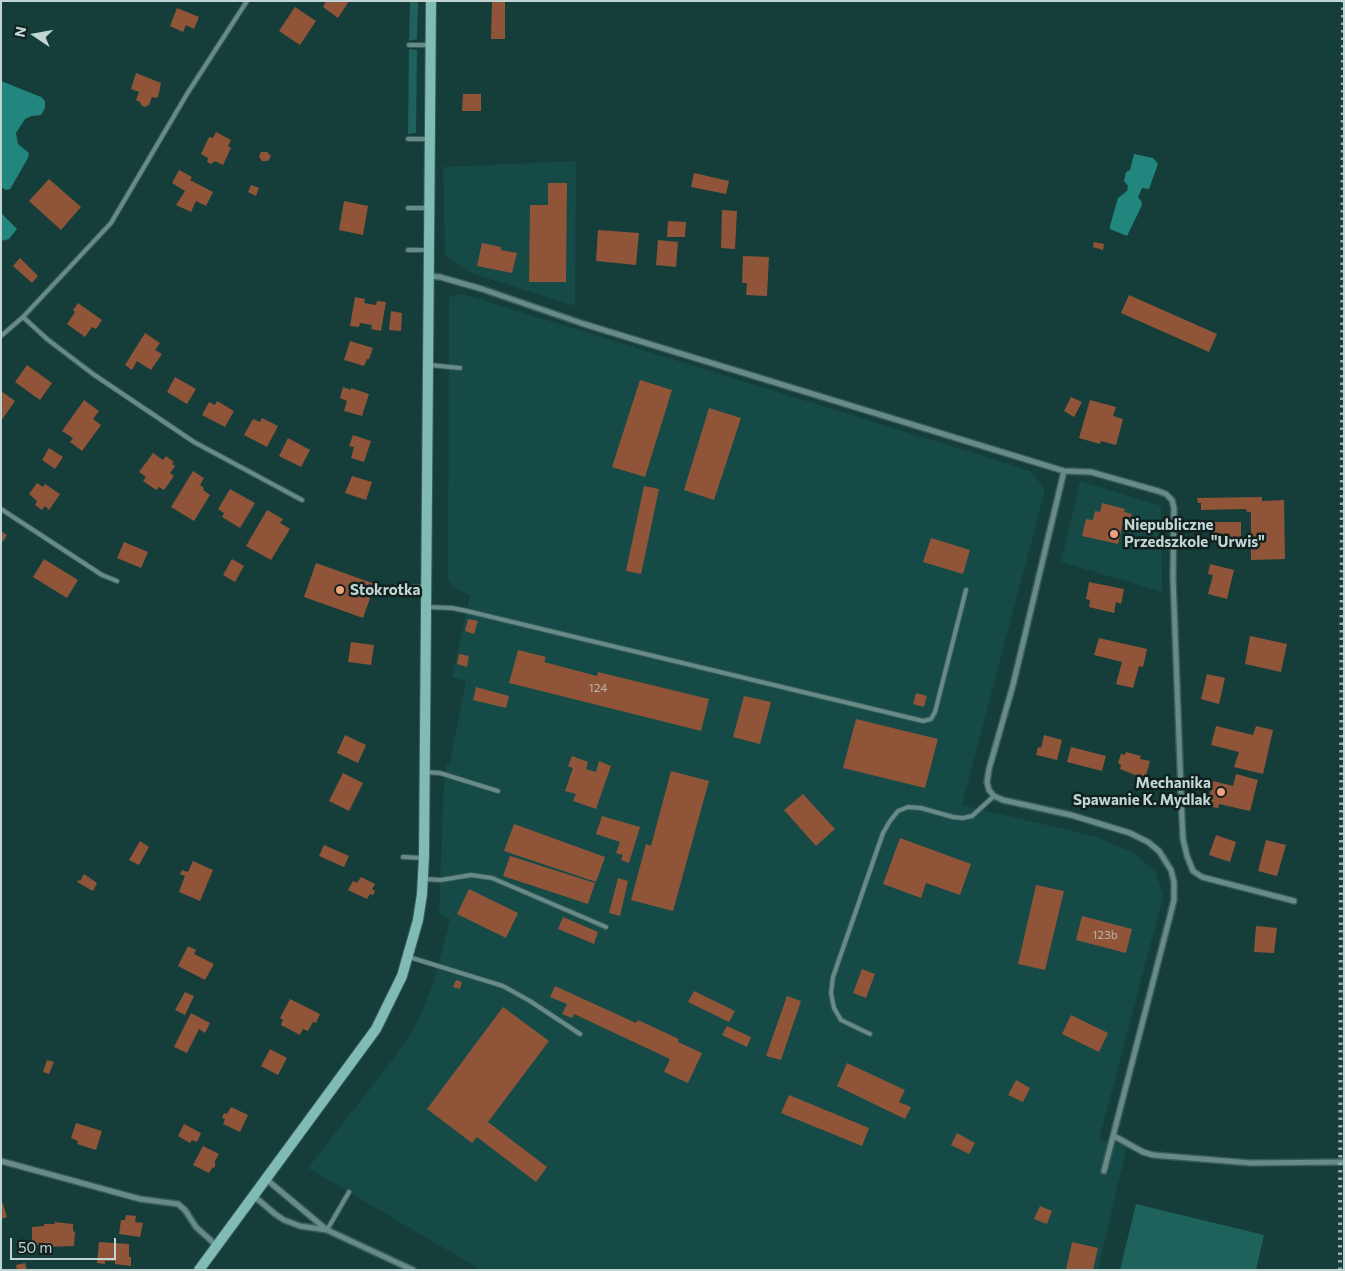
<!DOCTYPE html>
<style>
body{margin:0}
#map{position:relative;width:1345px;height:1271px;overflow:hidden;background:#153e3a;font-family:Commissioner,sans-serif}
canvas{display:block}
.frame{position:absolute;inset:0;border:2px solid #c1d6d3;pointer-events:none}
.north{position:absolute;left:10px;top:10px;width:50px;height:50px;-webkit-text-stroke:4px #112120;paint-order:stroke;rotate:282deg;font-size:14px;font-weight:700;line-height:20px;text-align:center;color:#c1d6d3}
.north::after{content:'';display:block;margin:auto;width:18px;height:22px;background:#c1d6d3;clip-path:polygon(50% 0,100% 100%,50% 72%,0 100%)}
.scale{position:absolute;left:10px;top:1238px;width:106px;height:22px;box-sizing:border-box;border:2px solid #c1d6d3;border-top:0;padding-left:6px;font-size:15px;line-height:18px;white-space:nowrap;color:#c1d6d3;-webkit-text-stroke:4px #112120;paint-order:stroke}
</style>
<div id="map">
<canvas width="1345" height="1271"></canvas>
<div class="frame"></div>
<div class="north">N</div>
<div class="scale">50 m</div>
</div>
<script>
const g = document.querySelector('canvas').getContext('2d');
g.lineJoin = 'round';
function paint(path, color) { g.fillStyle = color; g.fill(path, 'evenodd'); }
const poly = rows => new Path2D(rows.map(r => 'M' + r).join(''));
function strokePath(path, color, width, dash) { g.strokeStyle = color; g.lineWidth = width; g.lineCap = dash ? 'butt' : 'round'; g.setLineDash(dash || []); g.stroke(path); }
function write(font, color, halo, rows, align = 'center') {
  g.font = font + ' Commissioner,sans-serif'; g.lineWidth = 5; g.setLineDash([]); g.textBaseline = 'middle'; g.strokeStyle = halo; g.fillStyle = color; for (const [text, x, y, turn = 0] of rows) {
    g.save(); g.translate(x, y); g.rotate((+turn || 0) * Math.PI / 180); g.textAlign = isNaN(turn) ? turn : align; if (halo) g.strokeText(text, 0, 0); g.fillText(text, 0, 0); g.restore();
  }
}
const built = poly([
 [576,161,575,306,471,273,445,255,443,167],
 [463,294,1031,471,1045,490,962,805,1097,837,1134,853,1156,872,1163,897,1099,1140,1127,1146,1098,1270,481,1270,308,1168,397,1054,417,1023,434,982,450,919,439,913,444,780,446,765,449,766,466,681,452,677,470,596,454,588,448,580,449,296],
 [1080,481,1161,506,1162,592,1061,562]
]);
const green = poly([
 [410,1,418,1,417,39,409,41],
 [409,49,417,50,416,133,408,134],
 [1136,1204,1264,1235,1256,1270,1120,1270]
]);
const water = poly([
 [1,81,41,97,45,101,45,108,41,115,31,116,25,119,16,133,18,144,29,153,28,158,13,184,10,189,6,190,1,187],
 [1134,154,1153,158,1158,164,1149,189,1142,188,1138,197,1141,201,1142,205,1127,236,1110,229,1110,226,1118,198,1127,191,1128,186,1124,181,1126,172,1130,170],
 [1,213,17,229,9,239,1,241]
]);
const building = poly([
 [326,1,349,1,338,18,323,7],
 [492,1,505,1,505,39,491,39],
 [295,7,316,21,300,45,279,31],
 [177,8,199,17,194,29,186,25,183,32,170,26],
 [136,73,161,83,158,97,156,98,152,97,149,105,145,107,141,105,140,102,136,100,139,92,131,89],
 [463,94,481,94,481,111,462,111],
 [216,132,231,140,228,146,231,148,223,165,215,161,211,164,207,162,208,158,201,154,209,137,213,138],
 [261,152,267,152,271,156,268,161,262,161,259,157],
 [179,170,192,177,190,180,213,192,206,206,196,201,191,212,176,205,185,191,172,183],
 [694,173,729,181,726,194,691,187],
 [49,179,81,207,61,230,29,201],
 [548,183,567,183,566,282,529,282,530,205,548,205],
 [251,185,259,188,256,196,248,192],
 [344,201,368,206,363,235,339,230],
 [722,210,737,211,735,249,721,248],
 [668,221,686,222,685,237,667,237],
 [598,230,639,233,636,265,596,261],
 [658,240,678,242,676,267,656,265],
 [1094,242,1104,244,1103,250,1093,247],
 [482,243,501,247,501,250,517,253,512,273,477,266],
 [743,256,769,257,767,296,746,295,747,283,742,283],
 [20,258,38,276,32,283,13,266],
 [1129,295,1217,334,1209,352,1121,313],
 [355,297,365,299,364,303,376,305,377,301,386,302,381,331,371,329,372,325,360,323,359,327,350,326],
 [78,303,102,320,96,329,92,327,85,337,67,324,75,312,73,310],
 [391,311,402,313,401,331,389,330],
 [145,333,160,343,155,350,162,354,151,370,137,361,132,370,125,365],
 [350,341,373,348,369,359,367,359,364,366,344,360],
 [27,365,52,383,40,400,15,382],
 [175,377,196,389,187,404,167,392],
 [640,380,672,390,645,477,612,467],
 [343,387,351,390,351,388,369,394,362,416,344,411,347,401,340,398],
 [1,391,15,401,1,421],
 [1071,397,1082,402,1074,417,1064,411],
 [84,400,99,411,93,419,101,425,82,451,70,442,73,438,62,431],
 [1090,400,1116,407,1113,416,1123,419,1116,445,1101,441,1100,444,1079,438],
 [217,401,234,411,225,427,202,415,209,402,215,405],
 [709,408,741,418,714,500,684,490],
 [262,418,278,426,267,447,244,435,253,419,260,422],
 [353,435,371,441,364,462,351,458,354,447,349,446],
 [288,438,310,450,301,467,279,456],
 [49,448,63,457,55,469,42,460],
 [153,453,163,460,166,456,174,462,172,464,175,466,170,473,174,476,164,490,159,487,156,490,143,481,146,477,139,472],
 [193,471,204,478,200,485,204,488,203,490,210,495,194,521,171,507],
 [352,476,372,482,366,500,345,493],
 [37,483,43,487,45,484,60,494,49,510,45,506,42,510,35,505,37,501,29,494],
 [644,486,659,489,641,574,626,571],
 [230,489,255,503,240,528,222,517,224,513,218,509],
 [1262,497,1262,501,1284,500,1285,559,1251,560,1251,512,1247,512,1246,509,1201,510,1201,503,1198,503,1197,498],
 [1102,503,1125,509,1124,512,1132,514,1130,525,1123,523,1118,544,1082,536,1086,519,1093,520,1095,511,1100,512],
 [267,510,283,519,280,523,290,529,271,560,246,546],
 [1214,522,1241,522,1241,538,1234,538,1234,547,1219,547,1219,543,1214,543],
 [1,531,7,535,1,544],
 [931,538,970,550,963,574,923,562],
 [124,542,148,552,141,568,117,558],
 [44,559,78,580,67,598,33,577],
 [232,559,244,566,235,582,223,575],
 [316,563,375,584,363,618,304,597],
 [1210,564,1234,570,1227,599,1208,594,1213,575,1208,574],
 [1089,582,1124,589,1121,604,1116,602,1114,613,1089,607,1090,600,1086,599],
 [468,619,478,621,474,634,465,631],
 [1250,636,1287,644,1281,672,1245,664],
 [1099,638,1147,649,1143,667,1139,666,1133,688,1116,684,1122,662,1094,655],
 [351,642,374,645,371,665,348,662],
 [518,650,546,657,544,662,597,676,598,672,709,699,701,731,509,683],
 [459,654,469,656,467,667,457,664],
 [1207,674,1225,678,1219,704,1201,699],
 [476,687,509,696,506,708,473,700],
 [916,693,927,696,924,707,913,704],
 [744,696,771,702,760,744,733,737],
 [856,719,938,739,925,788,843,768],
 [1216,726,1253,735,1256,726,1273,730,1263,774,1234,767,1239,752,1211,745],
 [345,735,366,745,358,763,337,753],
 [1044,735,1062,740,1057,760,1036,755,1038,747,1041,748],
 [1071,747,1106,756,1102,771,1067,762],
 [1126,752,1141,756,1140,759,1150,761,1145,779,1120,769,1121,765,1118,763,1121,754,1125,755],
 [572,756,588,762,586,769,596,772,599,761,611,766,596,809,573,801,576,794,565,791,573,768,568,766],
 [671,771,709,781,673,911,631,900,646,844,651,846],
 [343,773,363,783,349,811,329,801],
 [1236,774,1258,780,1250,811,1219,804,1218,808,1211,807,1213,802,1208,801,1213,781,1233,786],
 [803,794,835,829,816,846,784,810],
 [602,816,640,827,629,863,621,860,623,855,616,853,620,842,596,834],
 [514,824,605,857,596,882,504,851],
 [1216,835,1236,842,1230,862,1209,855],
 [900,838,971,864,960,895,926,883,921,898,883,884],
 [1266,840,1286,845,1277,876,1258,871],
 [140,841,149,847,139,865,129,860],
 [324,845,349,856,344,867,319,856],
 [510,856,595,883,588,904,503,876],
 [193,861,213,870,200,901,179,892,185,876,180,874,182,870,188,872],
 [84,874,97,883,93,891,77,882,78,880,80,881],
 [361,877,375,884,372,889,375,891,373,895,370,894,367,899,348,890,353,881,357,883],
 [618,878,628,881,620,916,609,913],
 [1036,885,1064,891,1045,970,1018,964],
 [469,889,518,913,506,938,457,914],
 [1082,916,1132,929,1126,953,1076,940],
 [563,917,598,932,594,944,558,929],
 [1256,926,1277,928,1274,953,1254,952],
 [188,946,196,950,194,954,214,964,205,980,178,966],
 [862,969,875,974,866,998,853,993],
 [456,980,462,982,460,989,453,987],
 [555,986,636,1023,638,1020,679,1039,678,1042,702,1053,688,1083,664,1072,670,1059,574,1014,572,1018,562,1014,567,1004,550,997],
 [694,991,735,1011,729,1022,688,1002],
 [185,992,194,996,185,1015,175,1010],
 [787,996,801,1001,781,1060,766,1056],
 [290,999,320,1014,316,1023,313,1022,308,1031,303,1029,300,1035,281,1025,283,1020,280,1018],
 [503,1007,549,1041,488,1122,547,1167,536,1182,477,1137,472,1143,427,1109],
 [191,1013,210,1023,205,1033,199,1029,187,1053,174,1047],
 [1071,1015,1108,1033,1099,1052,1062,1034],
 [727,1026,751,1037,747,1047,722,1035],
 [270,1049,287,1058,278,1075,261,1066],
 [47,1060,54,1062,49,1074,43,1072],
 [847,1063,905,1090,899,1102,911,1107,905,1119,837,1086],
 [1016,1080,1030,1088,1023,1102,1008,1095],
 [789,1095,869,1128,862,1146,781,1113],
 [231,1107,248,1115,240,1132,223,1124,225,1119,222,1118,224,1113,227,1114],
 [76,1123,102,1131,96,1150,77,1144,78,1141,71,1138],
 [184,1124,201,1133,197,1142,192,1140,190,1143,178,1136],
 [957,1133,975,1143,969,1154,951,1145],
 [203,1146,219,1154,215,1161,215,1167,212,1168,209,1173,193,1165],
 [1,1198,7,1217,1,1219],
 [1040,1206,1052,1211,1047,1224,1034,1219],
 [126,1215,136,1216,135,1222,143,1223,140,1237,119,1234,121,1220,125,1220],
 [54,1222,73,1224,73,1231,75,1232,74,1246,45,1247,45,1245,32,1245,32,1227,44,1226,44,1224,55,1224],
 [99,1242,129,1244,129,1257,131,1257,131,1266,115,1264,115,1261,105,1261,105,1264,97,1263],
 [1072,1242,1098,1248,1093,1270,1066,1270],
 [25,1263,27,1270,17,1270,16,1265]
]);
const service = poly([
 [409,45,430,45],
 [408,139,429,139],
 [408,208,428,208],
 [408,250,428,250],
 [23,317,47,339,93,374,194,442,302,500],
 [1,336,23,317,111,223,187,94,247,1],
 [430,365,460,368],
 [1,509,102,575,117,581],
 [397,587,425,587],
 [427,607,452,608,467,611,923,721,931,719,935,712,966,590],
 [425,772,440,773,498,791],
 [403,857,423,858],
 [423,879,441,880,471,875,492,878,606,927],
 [409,957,503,986,530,1001,580,1034],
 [870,1034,841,1020,834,1008,831,993,833,977,883,833,890,821,898,811,908,807,921,808,953,817,963,818,972,816,994,796],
 [327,1230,349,1192]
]);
const minor = poly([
 [429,276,440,277,482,289,584,324,1064,471,1013,685,989,769,987,782,989,790,994,796,1003,800,1071,815,1130,833,1148,842,1159,851,1171,870,1174,882,1174,900,1169,920,1104,1171],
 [1064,471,1091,472,1158,491,1166,494,1172,500,1174,508,1173,577,1182,819,1183,839,1187,856,1193,871,1202,877,1294,901],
 [1114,1136,1143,1152,1153,1155,1251,1163,1344,1162],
 [1,1161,140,1199,178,1204,185,1210,196,1227,217,1246],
 [266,1179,327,1230,413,1270],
 [254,1196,275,1214,284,1220,300,1226,327,1230]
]);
const secondary = poly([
 [199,1270,376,1029,402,976,418,920,422,894,424,856,431,1]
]);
const rail = poly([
 [1340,1270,1343,1]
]);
const markers = [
 [1114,534,5,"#f2a17e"],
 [340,590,5,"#f2a17e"],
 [1221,792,5,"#f2a17e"]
];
const numberNames = [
 ["124",598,688],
 ["123b",1105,935]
];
const poiNames = [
 ["Niepubliczne",1124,525],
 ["Przedszkole \"Urwis\"",1124,542],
 ["Stokrotka",350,590],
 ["Mechanika",1211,783,"right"],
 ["Spawanie K. Mydlak",1211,800,"right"]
];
paint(built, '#154a46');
paint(green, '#1f615b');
paint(water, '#20867e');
paint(building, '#905439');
strokePath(service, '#375c59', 6);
strokePath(minor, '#375c59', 8);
strokePath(secondary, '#375c59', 12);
strokePath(service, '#688b87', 4);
strokePath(minor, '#688b87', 5);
strokePath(secondary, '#81bbb5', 10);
strokePath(rail, '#95b0ac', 4, [2.5, 5]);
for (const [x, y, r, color] of markers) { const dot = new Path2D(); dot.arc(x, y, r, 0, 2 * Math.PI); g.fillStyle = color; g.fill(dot); strokePath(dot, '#112120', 2); }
write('12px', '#b5b6ac', null, numberNames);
write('bold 15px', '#c1d6d3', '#112120', poiNames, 'left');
</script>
